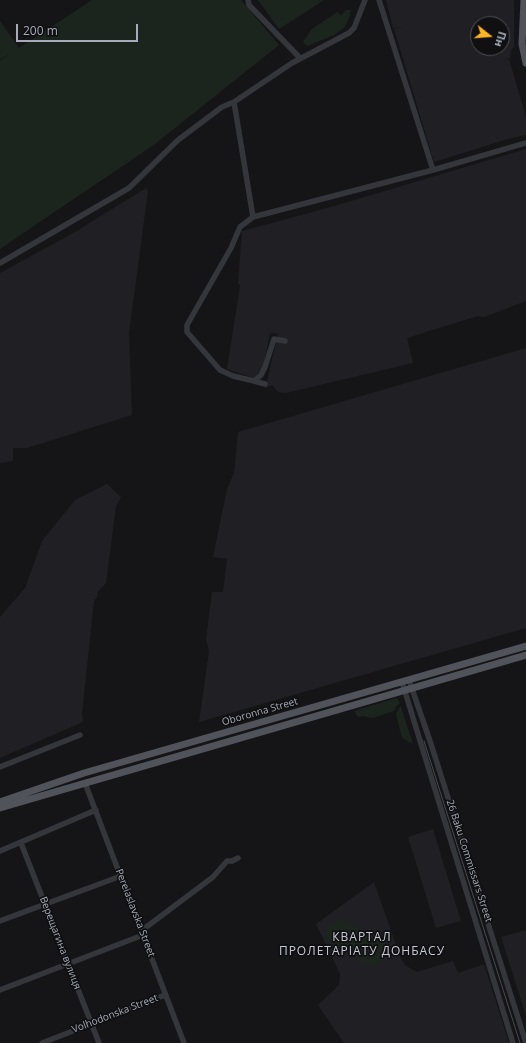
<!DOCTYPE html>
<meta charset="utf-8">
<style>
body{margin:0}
#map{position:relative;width:526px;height:1043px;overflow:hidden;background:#151517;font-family:"Open Sans",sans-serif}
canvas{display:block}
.north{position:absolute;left:470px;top:16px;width:40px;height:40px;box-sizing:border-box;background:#101012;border:1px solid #4c4e54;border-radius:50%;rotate:107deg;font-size:11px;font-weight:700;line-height:16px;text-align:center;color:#a5abb8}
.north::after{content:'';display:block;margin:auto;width:14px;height:18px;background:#ffb424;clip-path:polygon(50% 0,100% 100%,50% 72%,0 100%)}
.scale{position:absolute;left:16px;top:24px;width:122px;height:18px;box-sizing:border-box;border:2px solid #a5abb8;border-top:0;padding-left:5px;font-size:12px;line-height:14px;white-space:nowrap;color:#a5abb8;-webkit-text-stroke:3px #101012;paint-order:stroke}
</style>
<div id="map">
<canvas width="526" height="1043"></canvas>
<div class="north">Пн</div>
<div class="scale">200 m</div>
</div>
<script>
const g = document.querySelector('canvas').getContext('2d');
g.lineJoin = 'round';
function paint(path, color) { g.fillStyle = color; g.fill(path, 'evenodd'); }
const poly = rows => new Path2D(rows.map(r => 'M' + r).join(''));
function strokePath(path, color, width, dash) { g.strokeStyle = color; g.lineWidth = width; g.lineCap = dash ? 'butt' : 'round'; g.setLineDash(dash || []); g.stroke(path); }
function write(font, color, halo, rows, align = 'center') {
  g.font = font + ' "Open Sans",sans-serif'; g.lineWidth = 3.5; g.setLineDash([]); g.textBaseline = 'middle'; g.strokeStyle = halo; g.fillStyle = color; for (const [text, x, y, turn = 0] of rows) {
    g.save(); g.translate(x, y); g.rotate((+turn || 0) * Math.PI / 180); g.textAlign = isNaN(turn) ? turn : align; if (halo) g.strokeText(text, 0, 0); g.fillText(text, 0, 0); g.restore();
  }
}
const built = poly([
 [386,0,514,0,514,47,511,50,510,58,504,60,509,59,526,117,526,135,508,139,434,162,394,29,402,27,393,28],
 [478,24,502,24,502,48,478,48],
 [526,149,526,301,484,317,478,316,407,338,413,363,286,393,278,392,272,385,266,388,264,387,267,381,278,334,270,333,263,368,254,378,227,369,240,286,238,283,242,231,331,207],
 [146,188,148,191,129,333,132,415,27,448,13,448,13,461,0,463,0,273,75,232],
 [526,348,526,628,199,722,209,651,206,639,212,592,223,592,227,559,213,557,227,489,234,473,238,432],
 [107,484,121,497,116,506,106,583,98,591,97,597,94,601,82,713,83,722,0,758,0,617,25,588,42,541,75,500],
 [433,829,461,921,436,928,408,837],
 [374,882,401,959,406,966,417,972,453,961,458,973,484,964,509,1043,344,1043,318,1005,339,985,340,974,316,924],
 [526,930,526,1016,501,937]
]);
const green = poly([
 [92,0,241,0,279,45,155,144,0,249,0,60,10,54,0,59,0,21,19,48],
 [258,0,324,0,279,29],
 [346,10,351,10,349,18,345,27,334,35,307,46,303,42,312,29,337,12,341,15],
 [397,698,400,704,397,705,394,711,373,718,363,716,358,717,354,711],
 [400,707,401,707,413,744,402,738,396,714],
 [338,920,343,920,385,943,386,955,384,960,374,967,330,944,326,935,328,927,333,922]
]);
const minor = poly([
 [248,0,249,5,300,58],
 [379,0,433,170],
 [234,102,253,217],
 [0,263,129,188,178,140,222,107,234,102,292,63,349,33,354,28,365,0],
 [285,341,274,339,265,367,261,375,254,381,233,376,220,370,187,332,187,325,231,248,240,227,253,217,433,170,526,143],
 [254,381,265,384],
 [409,680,431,744,526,1043],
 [402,682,513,1043],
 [0,767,80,735],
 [85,783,184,1043],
 [21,843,99,1043],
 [0,851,96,810],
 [0,921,121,876],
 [141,931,213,877,227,861,232,861,238,858],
 [0,990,143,935],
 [42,1043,165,995]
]);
const major = poly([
 [524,0,522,44,526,63],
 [0,802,84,773,526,646],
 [0,808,526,655]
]);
const tram = poly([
 [424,741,520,1043]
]);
const streetNames = [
 ["Oboronna Street",260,712,-16],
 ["26 Baku Commissars Street",469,861,72],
 ["Pereiaslavska Street",135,913,69],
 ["Верещагина вулиця",60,943,69],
 ["Volhodonska Street",115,1014,-21]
];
const quarterNames = [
 ["КВАРТАЛ",362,938],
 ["ПРОЛЕТАРІАТУ ДОНБАСУ",362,952]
];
paint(built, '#202024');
paint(green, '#1c251d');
strokePath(minor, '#35363c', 5.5);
strokePath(major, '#51535b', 7);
strokePath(tram, '#484a51', 1);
write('10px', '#a5abb8', '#101012', streetNames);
g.letterSpacing = '1px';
write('12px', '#c7cad4', '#101012', quarterNames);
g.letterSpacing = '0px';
</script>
